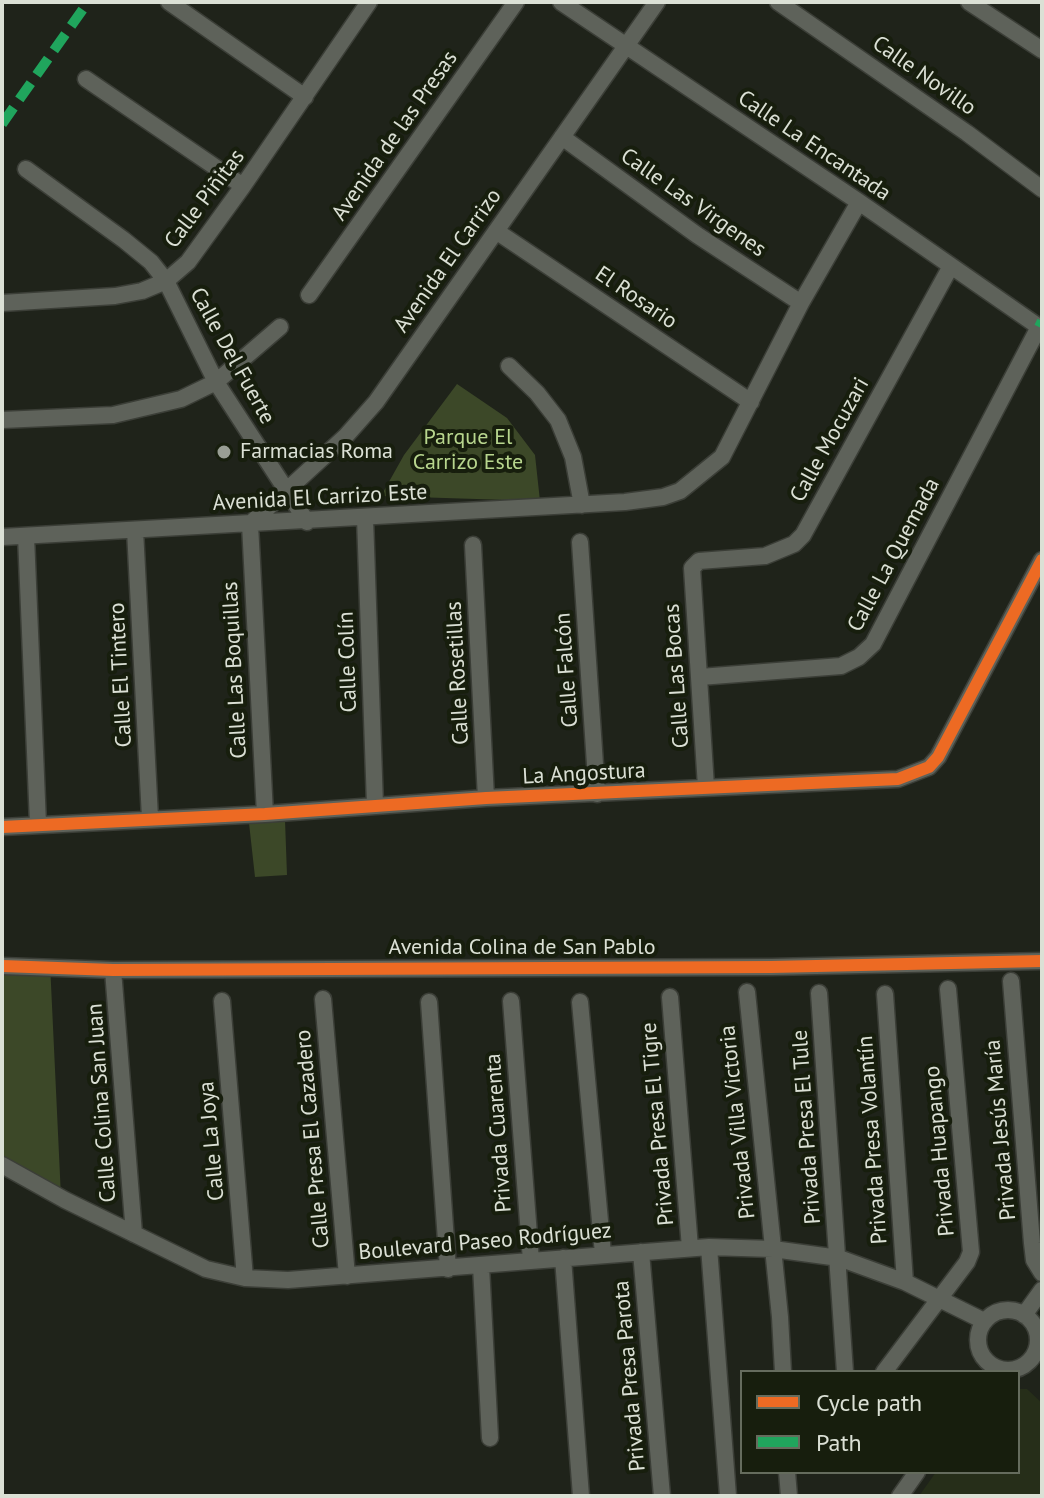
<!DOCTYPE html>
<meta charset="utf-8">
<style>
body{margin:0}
#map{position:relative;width:1044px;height:1498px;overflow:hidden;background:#1f231a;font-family:"PT Sans",sans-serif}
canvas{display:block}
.frame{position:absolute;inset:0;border:4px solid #dbe0d5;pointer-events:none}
.legend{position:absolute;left:740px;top:1370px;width:280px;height:104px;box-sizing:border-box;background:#171e0d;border:2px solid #656c5d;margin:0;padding:10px 14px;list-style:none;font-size:24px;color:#dbe0d5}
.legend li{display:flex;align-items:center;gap:16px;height:40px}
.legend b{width:40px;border:2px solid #656c5d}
</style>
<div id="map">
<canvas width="1044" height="1498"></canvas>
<div class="frame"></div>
<ul class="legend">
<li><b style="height:10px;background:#ed6a23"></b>Cycle path</li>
<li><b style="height:10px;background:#20a55d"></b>Path</li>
</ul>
</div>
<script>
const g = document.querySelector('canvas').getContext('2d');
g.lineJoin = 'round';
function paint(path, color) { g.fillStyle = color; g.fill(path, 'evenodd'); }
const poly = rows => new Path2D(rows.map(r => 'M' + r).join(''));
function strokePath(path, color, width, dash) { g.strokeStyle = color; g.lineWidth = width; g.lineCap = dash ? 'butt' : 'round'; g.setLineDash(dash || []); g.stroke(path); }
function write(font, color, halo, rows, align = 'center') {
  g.font = font + ' "PT Sans",sans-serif'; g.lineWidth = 8; g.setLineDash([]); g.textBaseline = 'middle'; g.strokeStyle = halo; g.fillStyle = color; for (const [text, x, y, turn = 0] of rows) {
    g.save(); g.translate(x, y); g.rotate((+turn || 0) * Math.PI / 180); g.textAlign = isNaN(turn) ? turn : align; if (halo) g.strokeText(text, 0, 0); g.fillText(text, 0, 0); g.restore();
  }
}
const built = poly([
 [1018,1389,1027,1389,1042,1403,1042,1496,919,1496,936,1472,1018,1472]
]);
const green = poly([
 [457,384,507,418,535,455,540,501,381,496,404,455],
 [285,820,287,875,255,877,249,823],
 [2,961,50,963,61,1197,2,1166]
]);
const minor = poly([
 [169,2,305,97],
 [561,2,859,202,1042,329],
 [778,2,967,133,1042,189],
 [969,2,1042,50],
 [86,79,243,186],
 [562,137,697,235,801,303],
 [26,169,124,240,151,262,166,281,216,382,307,522],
 [496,231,751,402],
 [309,295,516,2],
 [2,303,115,296,142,291,166,281,188,262,243,186,369,2],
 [509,366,537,393,558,420,573,457,582,505],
 [2,420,113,415,181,399,216,382,280,327],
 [365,518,375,805],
 [250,524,345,437,376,402,657,2],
 [250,524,265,814],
 [135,530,150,818],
 [26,536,38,824],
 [2,537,625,502,663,497,680,491,722,457,801,303,859,202],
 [580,542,597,794],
 [473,545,486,798],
 [700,677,841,666,859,657,873,644,1039,327],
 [706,787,692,568,699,561,765,556,794,544,803,535,951,266],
 [2,827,265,814,486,798,898,779,929,767,938,757,1042,560],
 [2,966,113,970,771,967,1042,961],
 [113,970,134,1234],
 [1011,981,1032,1243,1034,1260,1042,1273],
 [747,992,780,1317,783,1372],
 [819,993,845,1372],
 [885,994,905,1282],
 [670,997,690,1248],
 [323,999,347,1276],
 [222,1001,245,1278],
 [511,1001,531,1261],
 [429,1002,448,1269],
 [580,1002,603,1254],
 [2,1165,65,1200,206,1269,245,1278,288,1280,709,1247,773,1249,839,1258,905,1282,984,1321],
 [709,1247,728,1496],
 [641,1252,662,1496],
 [563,1258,581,1496],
 [481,1266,490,1438],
 '978 1340a30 30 0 1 1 60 0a30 30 0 1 1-60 0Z',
 [1024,1315,1042,1290],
 [884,1372,967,1262,971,1252,948,989],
 [787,1472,789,1496],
 [900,1496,917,1472]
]);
const quiet = poly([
 [2,124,88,2],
 [1039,327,1042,321]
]);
const cycleway = poly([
 [2,827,265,814,486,798,898,779,929,767,938,757,1042,560],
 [2,966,113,970,771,967,1042,961]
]);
const markers = [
 [224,452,8,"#999e94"]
];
const streetNames = [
 ["Calle Novillo",924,76,35],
 ["Avenida de las Presas",395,136,-55],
 ["Calle La Encantada",814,146,34],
 ["Calle Piñitas",205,199,-53],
 ["Calle Las Virgenes",693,203,35],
 ["Avenida El Carrizo",448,261,-55],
 ["El Rosario",636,298,34],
 ["Calle Del Fuerte",232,356,61],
 ["Calle Mocuzari",830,440,-61],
 ["Avenida El Carrizo Este",320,498,-3],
 ["Calle La Quemada",894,555,-62],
 ["Calle Colín",348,662,-92],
 ["Calle Las Boquillas",235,670,-93],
 ["Calle Falcón",567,670,-94],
 ["Calle Rosetillas",458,673,-93],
 ["Calle El Tintero",121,675,-93],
 ["Calle Las Bocas",677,676,-94],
 ["La Angostura",584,774,-3],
 ["Avenida Colina de San Pablo",522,948],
 ["Calle Colina San Juan",102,1103,-94],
 ["Privada Villa Victoria",738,1122,-96],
 ["Privada Presa El Tigre",658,1124,-95],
 ["Privada Presa El Tule",807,1127,-94],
 ["Privada Jesús María",1001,1130,-95],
 ["Privada Cuarenta",499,1133,-94],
 ["Calle Presa El Cazadero",313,1139,-95],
 ["Privada Presa Volantín",873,1140,-94],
 ["Calle La Joya",212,1141,-95],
 ["Privada Huapango",940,1151,-95],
 ["Boulevard Paseo Rodríguez",485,1242,-5],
 ["Privada Presa Parota",630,1376,-95]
];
const parkNames = [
 ["Parque El",468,438],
 ["Carrizo Este",468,463]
];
const poiNames = [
 ["Farmacias Roma",240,452]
];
paint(built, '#262e19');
paint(green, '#3c4828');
strokePath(minor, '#3b3e37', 19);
strokePath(minor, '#5e625a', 16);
strokePath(quiet, '#20a55d', 10, [20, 10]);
strokePath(cycleway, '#ed6a23', 12);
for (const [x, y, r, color] of markers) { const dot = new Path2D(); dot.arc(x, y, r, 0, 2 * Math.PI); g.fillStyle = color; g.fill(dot); strokePath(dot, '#171e0d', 3); }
write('22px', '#dbe0d5', '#171e0d', streetNames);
write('22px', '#b8d68e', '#171e0d', parkNames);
write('22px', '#dbe0d5', '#171e0d', poiNames, 'left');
</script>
